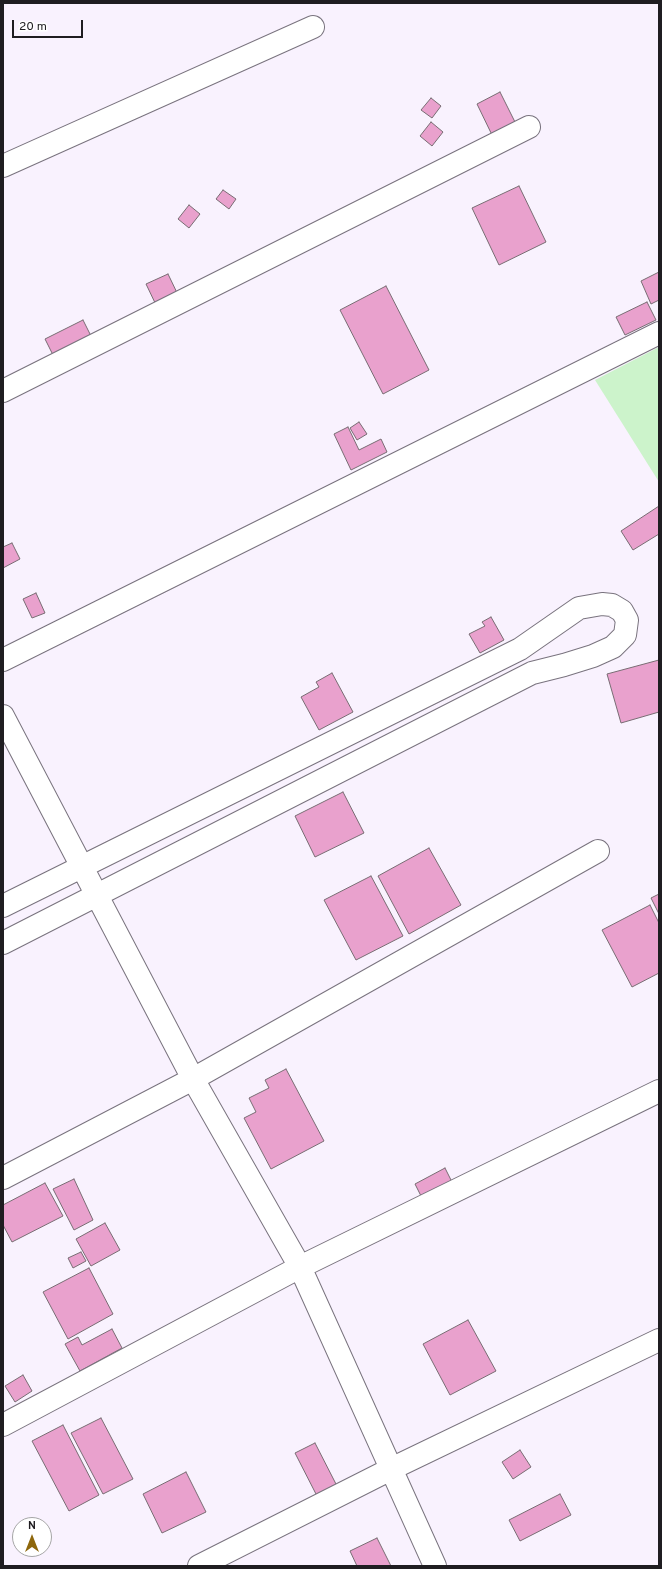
<!DOCTYPE html>
<style>
body{margin:0}
#map{position:relative;width:662px;height:1569px;overflow:hidden;background:#f9f2fe;font-family:Overpass,sans-serif}
canvas{display:block}
.frame{position:absolute;inset:0;border:4px solid #1f1d21;pointer-events:none}
.north{position:absolute;left:12px;top:1517px;width:40px;height:40px;box-sizing:border-box;background:#fff;border:1px solid #a5a5a6;border-radius:50%;rotate:0deg;font-size:11px;font-weight:700;line-height:16px;text-align:center;color:#1f1d21}
.north::after{content:'';display:block;margin:auto;width:14px;height:18px;background:#8e670c;clip-path:polygon(50% 0,100% 100%,50% 72%,0 100%)}
.scale{position:absolute;left:12px;top:20px;width:71px;height:18px;box-sizing:border-box;border:2px solid #1f1d21;border-top:0;padding-left:5px;font-size:12px;line-height:14px;white-space:nowrap;color:#1f1d21;-webkit-text-stroke:3px #fff;paint-order:stroke}
</style>
<div id="map">
<canvas width="662" height="1569"></canvas>
<div class="frame"></div>
<div class="north">N</div>
<div class="scale">20 m</div>
</div>
<script>
const g = document.querySelector('canvas').getContext('2d');
g.lineJoin = 'round';
function paint(path, color) { g.fillStyle = color; g.fill(path, 'evenodd'); }
const poly = rows => new Path2D(rows.map(r => 'M' + r).join(''));
function strokePath(path, color, width, dash) { g.strokeStyle = color; g.lineWidth = width; g.lineCap = dash ? 'butt' : 'round'; g.setLineDash(dash || []); g.stroke(path); }
const green = poly([
 [659,347,659,482,595,380]
]);
const building = poly([
 [500,92,517,126,493,137,477,104,500,92],
 [431,98,441,106,432,118,421,110,431,98],
 [431,122,443,132,432,146,420,136,431,122],
 [519,186,546,242,499,265,472,208,519,186],
 [223,190,236,199,229,209,216,199,223,190],
 [189,205,200,214,189,228,178,219,189,205],
 [659,272,659,300,651,304,641,281,659,272],
 [168,274,180,299,158,309,146,284,168,274],
 [386,286,429,370,383,394,340,310,386,286],
 [647,302,656,320,625,335,616,317,647,302],
 [83,320,94,342,56,361,45,339,83,320],
 [359,422,367,434,357,440,350,428,359,422],
 [348,427,359,450,381,439,387,452,351,470,334,434,348,427],
 [659,506,659,534,633,550,621,531,659,506],
 [12,543,20,559,3,568,3,547,12,543],
 [36,593,45,613,32,618,23,599,36,593],
 [491,617,504,640,480,653,469,634,485,626,482,622,491,617],
 [659,660,659,712,621,723,607,674,659,660],
 [332,673,353,712,319,730,301,697,319,687,316,682,332,673],
 [343,792,364,833,315,857,295,816,343,792],
 [429,848,461,905,409,934,378,876,429,848],
 [371,876,403,936,356,960,324,900,371,876],
 [659,894,659,914,651,898,659,894],
 [650,905,659,923,659,973,632,987,602,930,650,905],
 [286,1069,324,1141,271,1169,244,1118,256,1112,249,1098,269,1088,265,1080,286,1069],
 [445,1168,452,1182,422,1198,415,1184,445,1168],
 [74,1179,93,1220,74,1230,53,1189,74,1179],
 [45,1183,63,1216,12,1242,3,1225,3,1205,45,1183],
 [105,1223,120,1250,91,1266,76,1239,105,1223],
 [81,1252,86,1261,73,1268,68,1258,81,1252],
 [89,1268,113,1314,68,1339,43,1292,89,1268],
 [468,1320,496,1371,450,1395,423,1344,468,1320],
 [112,1329,122,1348,80,1371,65,1344,78,1337,82,1345,112,1329],
 [23,1375,32,1391,15,1402,5,1386,23,1375],
 [101,1418,133,1479,103,1494,71,1433,101,1418],
 [63,1425,99,1495,69,1511,32,1441,63,1425],
 [315,1443,337,1486,317,1496,295,1453,315,1443],
 [520,1450,531,1467,513,1479,502,1462,520,1450],
 [186,1472,206,1512,162,1533,143,1494,186,1472],
 [560,1494,571,1515,520,1541,509,1520,560,1494],
 [377,1538,391,1566,357,1566,350,1551,377,1538]
]);
const minor = poly([
 [3,166,313,27],
 [3,391,529,127],
 [3,660,659,333],
 [3,716,193,1079,300,1267,435,1566],
 [3,906,520,649,579,608,602,604,612,605,622,611,627,620,625,635,613,647,593,656,564,665,532,673,3,943],
 [3,1178,193,1079,598,851],
 [3,1425,300,1267,659,1091],
 [199,1566,391,1469,659,1340]
]);
paint(green, '#ccf3cb');
paint(building, '#e9a1cd');
strokePath(building, '#786c73', 1);
strokePath(minor, '#79737e', 24);
strokePath(minor, '#fff', 22);
</script>
